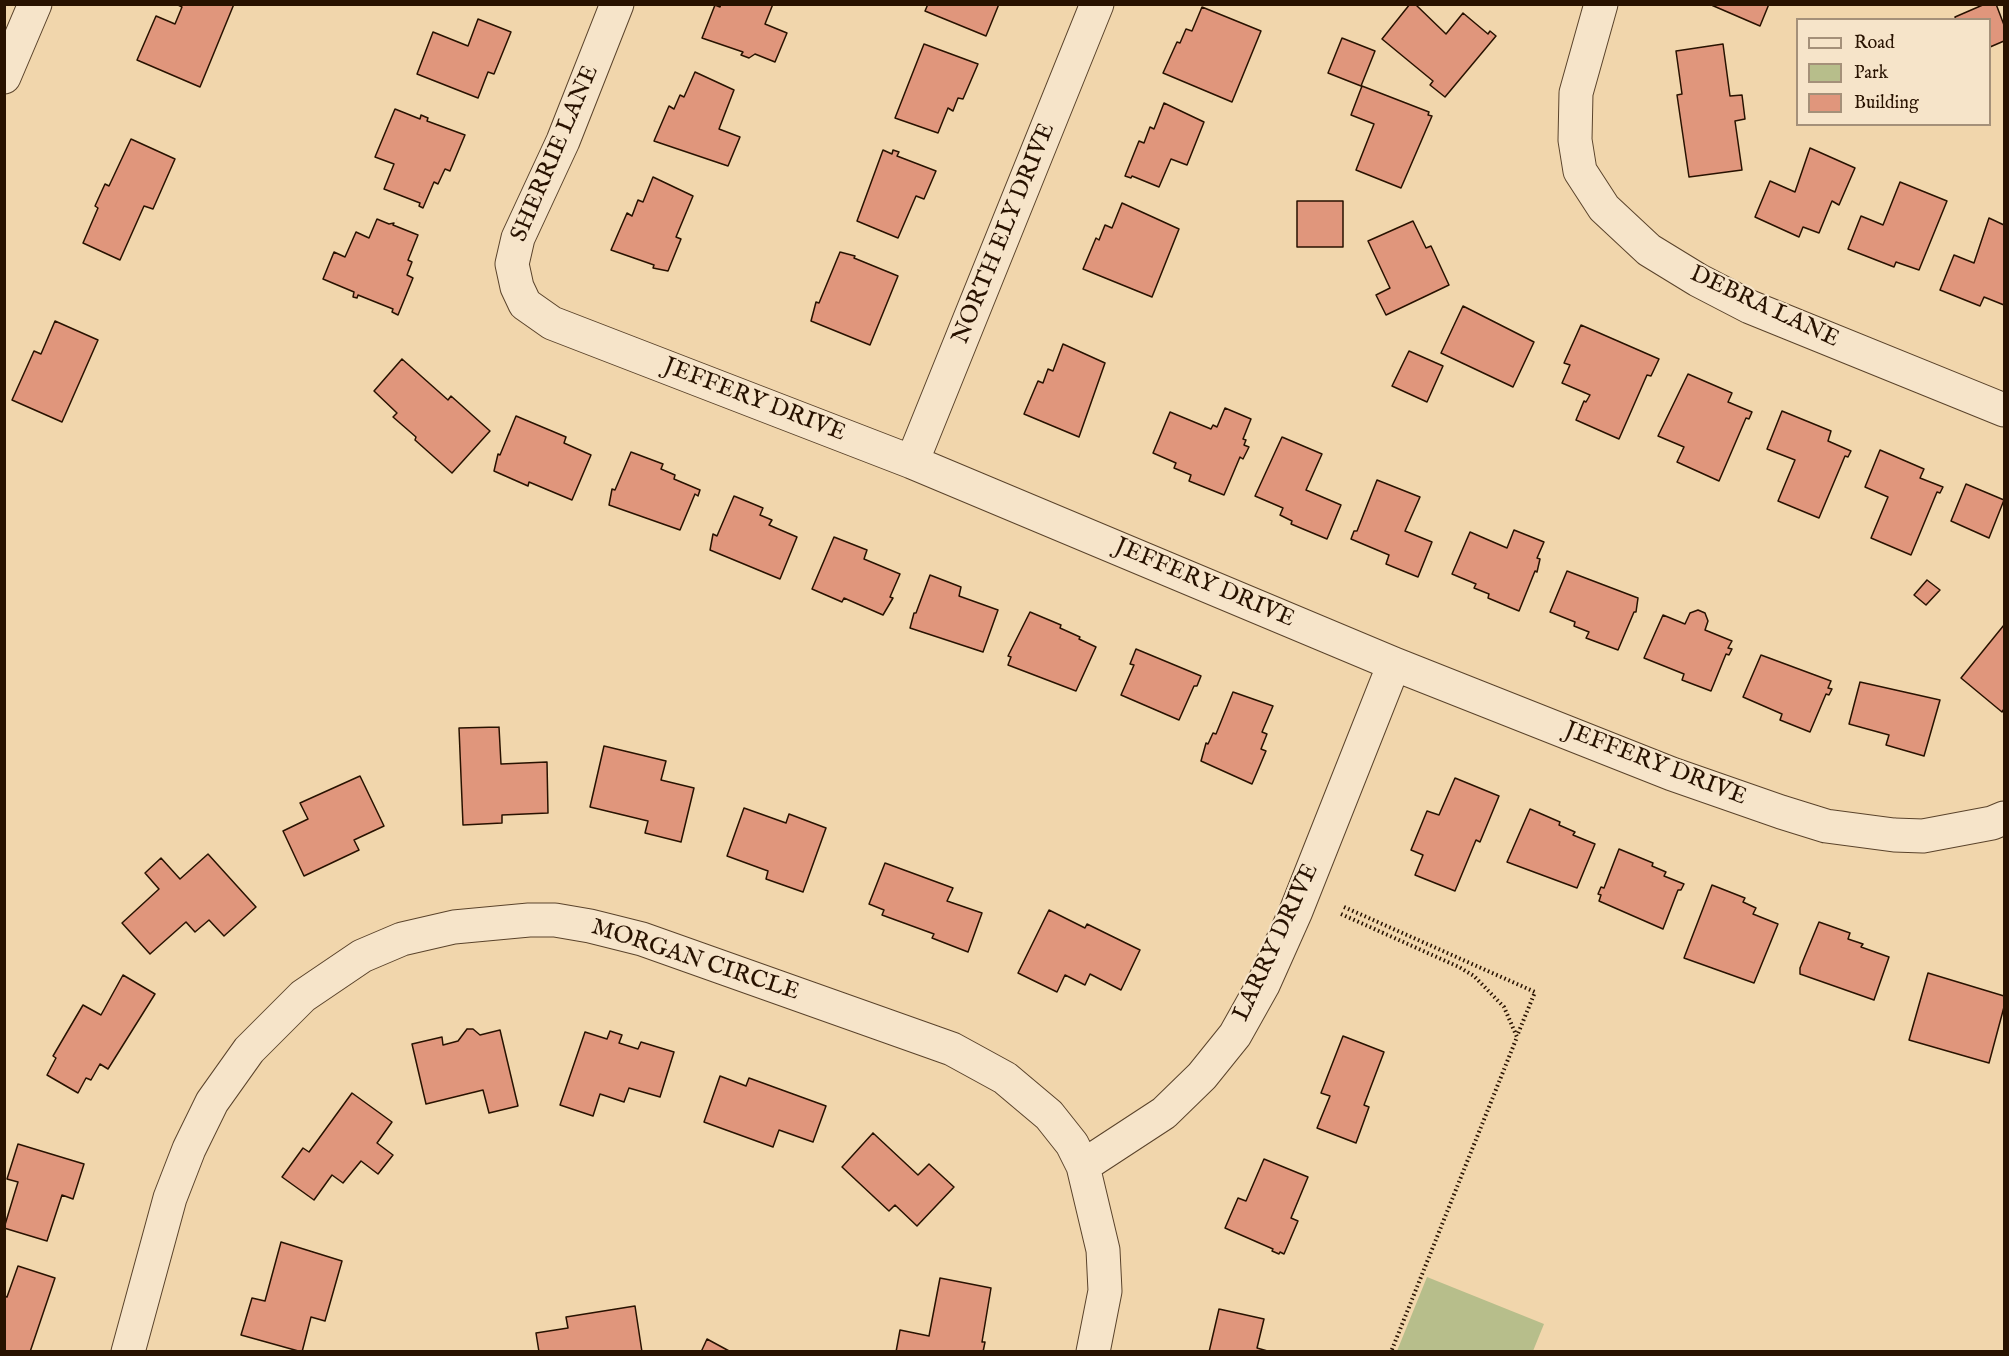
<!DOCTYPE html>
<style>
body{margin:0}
#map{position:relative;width:2009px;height:1356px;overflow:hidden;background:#f1d6ac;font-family:"IM FELL English",serif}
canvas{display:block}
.frame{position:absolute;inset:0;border:6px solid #281200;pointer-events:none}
.legend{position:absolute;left:1796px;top:18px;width:195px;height:108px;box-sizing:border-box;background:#f6e4c9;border:2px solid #a49079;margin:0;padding:8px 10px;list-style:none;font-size:18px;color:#281200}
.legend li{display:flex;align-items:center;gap:12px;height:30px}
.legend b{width:30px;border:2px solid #a49079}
</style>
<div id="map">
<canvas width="2009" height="1356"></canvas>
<div class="frame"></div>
<ul class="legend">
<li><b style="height:8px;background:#f6e4c9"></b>Road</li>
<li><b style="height:16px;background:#b7be8b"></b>Park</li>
<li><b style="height:16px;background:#e0967c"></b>Building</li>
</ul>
</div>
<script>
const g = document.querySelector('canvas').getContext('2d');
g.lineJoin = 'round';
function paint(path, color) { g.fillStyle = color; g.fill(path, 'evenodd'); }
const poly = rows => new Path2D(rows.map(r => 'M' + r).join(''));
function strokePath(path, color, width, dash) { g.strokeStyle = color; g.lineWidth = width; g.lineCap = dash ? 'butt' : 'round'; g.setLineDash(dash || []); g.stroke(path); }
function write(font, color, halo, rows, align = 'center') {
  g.font = font + ' "IM FELL English",serif'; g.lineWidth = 4.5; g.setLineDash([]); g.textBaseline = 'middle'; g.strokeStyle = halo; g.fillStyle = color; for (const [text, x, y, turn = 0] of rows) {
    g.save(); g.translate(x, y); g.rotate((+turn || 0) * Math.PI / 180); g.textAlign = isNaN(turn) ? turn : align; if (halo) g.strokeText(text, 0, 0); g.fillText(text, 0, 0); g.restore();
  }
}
const green = poly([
 [1427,1277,1544,1324,1533,1351,1397,1351]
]);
const building = poly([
 [176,4,234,4,200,87,137,60,156,16,175,24,182,7,176,4],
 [721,4,773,4,765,24,787,33,775,62,755,54,749,58,741,55,743,52,702,38,715,5,720,7,721,4],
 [928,4,999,4,986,36,925,11,928,4],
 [1410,4,1415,4,1446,34,1463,13,1488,34,1490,31,1496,36,1445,97,1430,85,1433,81,1382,39,1410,4],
 [1709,4,1769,4,1760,26,1709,4],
 [1985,4,1996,4,2004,25,2004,41,1990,47,1990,20,1956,20,1955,17,1985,4],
 [1202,7,1261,31,1232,102,1163,73,1177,42,1180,43,1186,29,1192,31,1202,7],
 [478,19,511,32,494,74,488,72,478,98,417,74,433,32,468,46,478,19],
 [1342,38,1375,51,1361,86,1328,73,1342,38],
 [924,44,978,64,963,99,958,98,953,111,948,108,938,133,895,118,924,44],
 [1723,44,1730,96,1742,95,1745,119,1735,121,1742,170,1689,177,1677,95,1682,94,1676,51,1723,44],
 [695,72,734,90,719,129,740,137,728,166,654,141,669,106,674,109,680,95,684,97,695,72],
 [1362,86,1429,112,1428,115,1432,116,1401,188,1356,170,1374,124,1351,115,1362,86],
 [1164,103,1204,122,1187,165,1171,159,1159,187,1132,176,1131,178,1125,176,1139,141,1144,143,1150,127,1154,129,1164,103],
 [395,109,420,119,421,115,428,118,427,121,465,135,450,171,445,169,438,184,434,182,423,208,419,206,420,203,384,189,394,164,375,157,395,109],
 [131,139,175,159,153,209,144,206,120,260,83,243,98,208,95,206,105,184,109,186,131,139],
 [1810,148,1855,168,1839,205,1832,201,1819,233,1803,227,1799,237,1755,217,1770,181,1795,192,1810,148],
 [883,150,892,154,893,150,899,152,897,156,936,171,924,199,916,196,898,238,857,221,883,150],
 [653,177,693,196,676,237,681,239,668,271,653,268,654,265,611,250,627,213,632,216,638,200,643,202,653,177],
 [1900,182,1947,201,1919,270,1896,262,1894,267,1848,249,1861,216,1883,225,1900,182],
 [1297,201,1343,201,1343,247,1297,247,1297,201],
 [1122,203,1179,229,1152,297,1083,269,1096,238,1099,240,1105,225,1112,228,1122,203],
 [1989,218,2004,225,2004,305,1984,297,1980,306,1940,290,1954,255,1974,263,1989,218],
 [377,219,389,224,394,223,393,225,418,235,408,260,412,262,407,275,413,278,398,315,392,312,393,309,358,295,357,298,353,297,354,292,323,279,334,252,345,257,356,232,369,238,377,219],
 [1413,221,1426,248,1431,246,1449,285,1386,315,1376,295,1390,288,1368,241,1413,221],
 [840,252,855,256,854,258,898,276,870,345,811,321,816,302,819,303,840,252],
 [1463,306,1534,342,1513,387,1441,353,1463,306],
 [55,321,98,340,62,422,12,400,34,351,41,354,55,321],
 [1581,325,1659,359,1651,376,1647,375,1619,439,1576,420,1584,401,1586,402,1590,395,1562,383,1570,365,1564,363,1581,325],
 [1063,344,1105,363,1079,437,1024,414,1038,381,1043,383,1048,369,1053,371,1063,344],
 [1409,351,1443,366,1427,402,1392,386,1409,351],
 [402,359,448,400,451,396,490,431,452,473,415,440,416,437,393,417,397,413,374,391,402,359],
 [1688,374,1732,393,1728,402,1752,412,1749,419,1746,418,1719,481,1677,462,1684,447,1658,436,1688,374],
 [1225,408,1251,419,1243,439,1246,440,1244,445,1249,447,1243,459,1240,457,1224,495,1189,481,1191,475,1174,468,1176,463,1153,453,1170,412,1211,429,1213,425,1217,427,1225,408],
 [1782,411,1831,431,1828,441,1851,451,1848,457,1845,456,1819,518,1778,501,1795,460,1767,449,1782,411],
 [516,416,566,437,564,443,591,455,572,500,529,482,528,486,494,471,498,454,500,455,516,416],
 [1282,437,1322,454,1306,490,1341,505,1327,539,1291,524,1292,521,1280,515,1283,508,1255,496,1282,437],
 [1880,450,1924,469,1920,478,1943,487,1940,493,1937,492,1911,555,1871,538,1888,497,1865,487,1880,450],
 [631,452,663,464,661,469,675,475,674,479,700,490,698,496,695,494,680,530,609,505,612,489,615,490,631,452],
 [1377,480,1420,497,1405,531,1432,542,1418,577,1386,564,1389,555,1351,539,1354,531,1357,531,1377,480],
 [1966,484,2004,500,1989,538,1951,521,1966,484],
 [734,496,763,508,760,515,772,520,769,525,797,537,780,579,710,550,713,534,717,536,734,496],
 [1514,530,1544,542,1537,558,1540,559,1537,572,1535,571,1519,611,1488,598,1489,594,1474,588,1476,584,1452,574,1470,532,1507,548,1514,530],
 [834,537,867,550,864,559,900,574,890,597,893,598,883,615,844,598,842,602,812,589,834,537],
 [1567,571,1638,598,1636,612,1634,612,1618,650,1586,638,1589,632,1574,626,1575,622,1550,612,1567,571],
 [930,575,961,587,959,596,998,610,983,652,910,628,914,613,916,613,930,575],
 [1927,580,1940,590,1926,605,1914,595,1927,580],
 [1698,610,1705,613,1708,621,1705,630,1732,641,1728,648,1732,649,1729,655,1726,654,1711,691,1682,680,1684,674,1644,658,1663,615,1685,624,1690,613,1698,610],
 [1030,612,1061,625,1060,628,1080,637,1079,639,1096,647,1076,691,1008,665,1011,657,1008,656,1030,612],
 [2004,625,2004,709,2002,712,1961,678,2004,625],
 [1136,649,1201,676,1197,686,1194,686,1179,720,1121,695,1134,665,1130,664,1136,649],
 [1761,655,1831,681,1828,688,1832,689,1829,695,1826,694,1810,732,1780,720,1782,714,1743,697,1761,655],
 [1860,682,1940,700,1924,756,1886,745,1889,735,1849,724,1860,682],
 [1233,692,1273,706,1262,732,1267,734,1261,749,1266,751,1252,784,1201,761,1206,743,1208,744,1213,733,1216,734,1233,692],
 [499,727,501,764,547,762,548,813,502,815,502,823,463,825,459,728,499,727],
 [604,746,666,761,661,780,694,788,681,842,645,833,648,821,590,807,604,746],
 [360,776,384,826,354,840,359,850,304,876,283,831,308,819,300,803,360,776],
 [1455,778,1499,796,1480,842,1476,840,1455,891,1415,875,1423,855,1411,850,1427,811,1439,815,1455,778],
 [744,808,786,823,789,814,826,828,803,892,766,879,768,871,727,856,744,808],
 [1530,809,1560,822,1559,825,1575,832,1573,835,1595,844,1577,888,1507,862,1530,809],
 [1619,849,1653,863,1652,866,1666,872,1664,876,1684,884,1681,890,1678,890,1663,929,1599,901,1601,895,1598,894,1601,887,1604,888,1619,849],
 [208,854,256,907,224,936,209,920,195,932,186,922,150,954,122,923,159,889,145,873,161,858,180,879,208,854],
 [885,863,953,888,947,901,982,913,968,952,932,938,934,934,882,915,884,910,869,904,885,863],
 [1712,885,1745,898,1743,902,1756,908,1753,914,1778,924,1754,983,1684,958,1712,885],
 [1049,910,1085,928,1087,924,1140,950,1121,990,1090,974,1085,985,1065,975,1057,992,1018,973,1049,910],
 [1819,922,1850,933,1848,939,1863,944,1861,947,1889,957,1874,1000,1800,974,1800,968,1819,922],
 [1928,973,2004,996,2004,1007,1989,1063,1909,1040,1928,973],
 [123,975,155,994,108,1069,100,1064,91,1080,86,1078,78,1093,47,1075,56,1058,53,1056,83,1005,101,1015,123,975],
 [467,1029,473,1029,480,1035,500,1030,518,1106,489,1113,483,1090,426,1104,412,1044,442,1037,443,1045,458,1041,467,1029],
 [610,1031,622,1035,619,1043,638,1049,641,1042,674,1052,660,1097,629,1088,624,1102,600,1094,593,1116,560,1105,585,1032,607,1039,610,1031],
 [1343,1036,1384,1052,1364,1105,1369,1107,1356,1143,1317,1128,1330,1096,1321,1093,1343,1036],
 [720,1076,746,1086,749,1078,826,1106,813,1142,779,1130,773,1147,704,1122,720,1076],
 [352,1093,392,1122,377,1143,393,1155,378,1174,361,1161,343,1183,332,1175,314,1200,282,1177,303,1148,309,1152,352,1093],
 [873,1133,918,1175,929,1164,954,1187,917,1226,895,1205,889,1211,842,1167,873,1133],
 [18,1144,84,1164,73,1199,62,1195,47,1241,4,1228,18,1182,7,1179,18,1144],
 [1264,1159,1308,1177,1291,1218,1298,1221,1284,1254,1280,1252,1279,1254,1272,1251,1273,1249,1225,1228,1238,1198,1246,1201,1264,1159],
 [281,1242,342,1261,325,1321,311,1317,302,1352,241,1335,252,1298,265,1301,281,1242],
 [18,1266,55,1278,30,1352,4,1352,4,1296,7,1297,18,1266],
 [940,1278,991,1288,982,1342,985,1342,983,1352,896,1352,900,1330,929,1336,940,1278],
 [635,1306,642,1352,539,1352,536,1333,568,1328,566,1317,635,1306],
 [1219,1309,1264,1319,1257,1348,1271,1352,1209,1352,1219,1309],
 [707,1339,731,1352,701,1352,707,1339]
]);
const path = poly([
 [1344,907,1535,992,1517,1036],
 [1341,914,1459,967,1474,976,1504,1007,1517,1037,1391,1352]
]);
const street = poly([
 [617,4,563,141,518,238,512,264,517,287,525,304,552,323,912,462,1394,664,1672,774,1781,812,1826,826,1894,835,1923,836,1992,823,2004,818],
 [1601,4,1576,93,1575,140,1580,171,1604,208,1649,250,1698,280,1750,307,2004,410],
 [4,77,35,4],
 [912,462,1097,4],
 [1083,1166,1164,1113,1202,1076,1235,1035,1263,985,1296,911,1394,664],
 [128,1352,170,1198,189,1149,212,1102,249,1050,303,996,362,956,402,939,454,927,529,920,555,920,590,926,642,939,952,1049,1005,1078,1049,1115,1072,1144,1083,1166,1103,1250,1105,1291,1093,1352]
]);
const streetNames = [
 ["SHERRIE LANE",556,154,-67],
 ["NORTH ELY DRIVE",1005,234,-68],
 ["DEBRA LANE",1764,308,25],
 ["JEFFERY DRIVE",754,401,21],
 ["JEFFERY DRIVE",1204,584,23],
 ["JEFFERY DRIVE",1655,765,21],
 ["LARRY DRIVE",1277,943,-65],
 ["MORGAN CIRCLE",695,961,18]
];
paint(green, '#b7be8b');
paint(building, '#e0967c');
strokePath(building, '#281200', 1.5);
strokePath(street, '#5a432b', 35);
strokePath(path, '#281200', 4, [1.5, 3]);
strokePath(street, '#f6e4c9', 33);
write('24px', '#281200', '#f6e4c9', streetNames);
</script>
